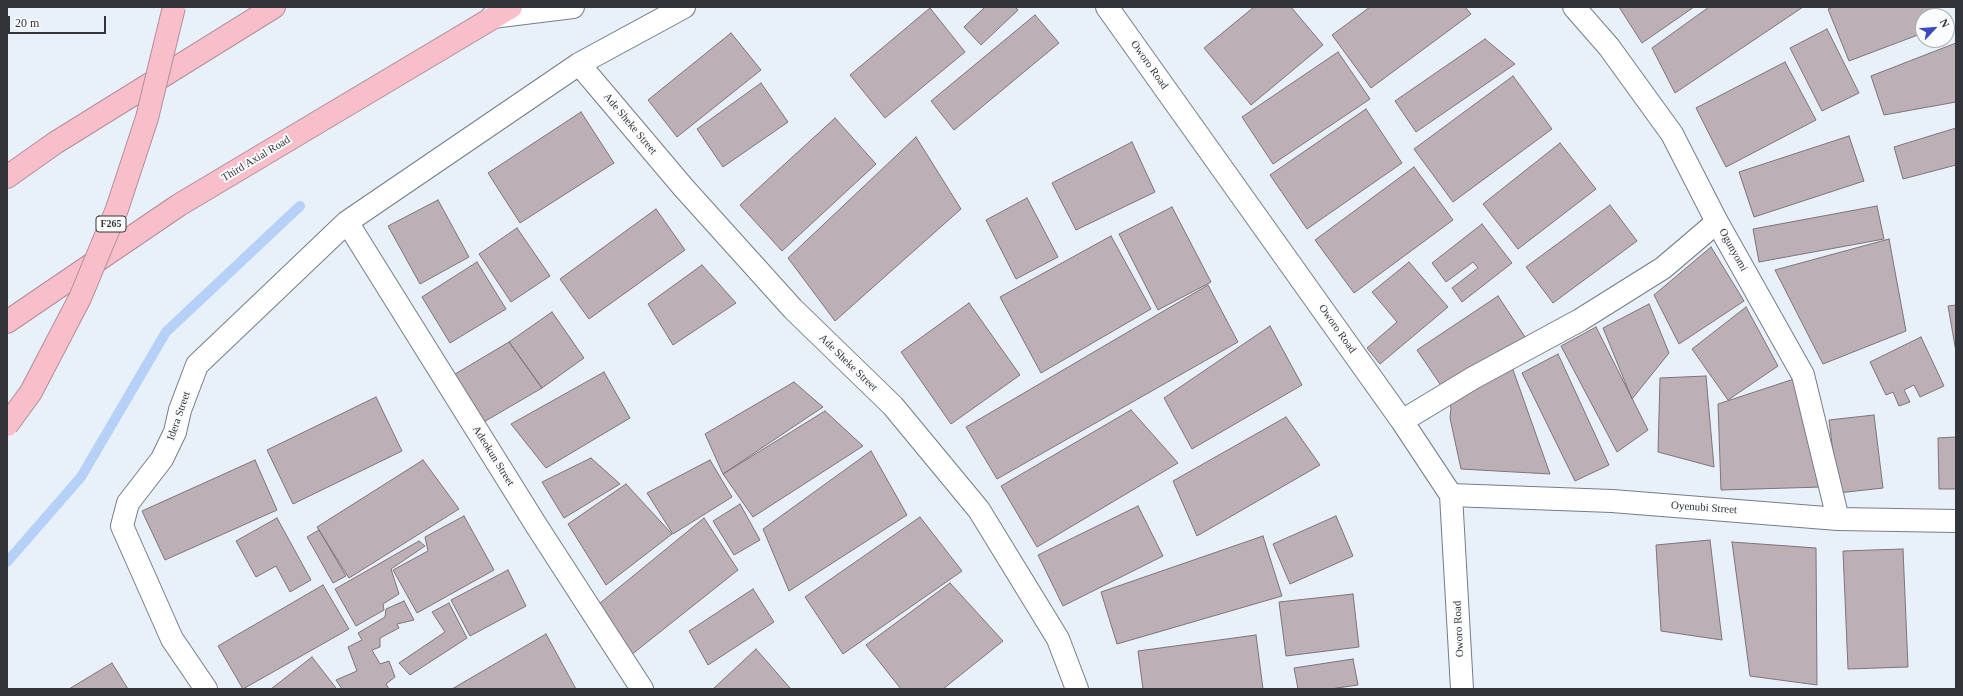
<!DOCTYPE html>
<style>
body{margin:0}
#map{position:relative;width:1963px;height:696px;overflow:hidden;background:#e8f0fa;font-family:"Times New Roman",serif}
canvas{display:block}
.frame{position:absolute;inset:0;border:8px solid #313438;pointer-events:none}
.north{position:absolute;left:1915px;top:8px;width:40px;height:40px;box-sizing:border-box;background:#fbfcfe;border:1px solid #aaacaf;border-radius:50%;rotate:64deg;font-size:11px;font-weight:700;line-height:16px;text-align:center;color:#313438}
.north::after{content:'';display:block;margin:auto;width:14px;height:18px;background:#3a49bc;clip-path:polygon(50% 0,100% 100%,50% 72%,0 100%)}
.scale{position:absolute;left:8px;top:16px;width:98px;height:18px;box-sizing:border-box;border:2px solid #313438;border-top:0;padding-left:5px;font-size:12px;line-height:14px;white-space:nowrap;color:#313438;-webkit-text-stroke:3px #fbfcfe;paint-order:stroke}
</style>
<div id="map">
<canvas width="1963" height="696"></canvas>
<div class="frame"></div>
<div class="north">N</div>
<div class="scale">20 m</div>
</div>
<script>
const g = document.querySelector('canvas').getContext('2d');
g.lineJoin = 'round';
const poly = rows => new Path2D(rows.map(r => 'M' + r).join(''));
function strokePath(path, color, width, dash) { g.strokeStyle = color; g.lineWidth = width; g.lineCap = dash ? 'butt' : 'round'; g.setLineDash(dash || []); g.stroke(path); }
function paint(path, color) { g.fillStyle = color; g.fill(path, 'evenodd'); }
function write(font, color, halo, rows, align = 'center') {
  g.font = font + ' "Times New Roman",serif'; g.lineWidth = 4; g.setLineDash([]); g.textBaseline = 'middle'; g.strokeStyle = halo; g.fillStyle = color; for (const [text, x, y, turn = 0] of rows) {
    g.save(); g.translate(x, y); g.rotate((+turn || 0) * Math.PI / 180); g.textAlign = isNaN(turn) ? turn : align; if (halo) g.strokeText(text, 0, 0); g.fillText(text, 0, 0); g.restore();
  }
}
const stream = poly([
 [7,562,81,477,166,332,300,206]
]);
const building = poly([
 [985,7,1015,7,1018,10,981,45,964,27,985,7],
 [1254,7,1291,7,1323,45,1251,105,1204,48,1254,7],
 [1370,7,1465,7,1471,14,1371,88,1332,35,1370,7],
 [1619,7,1694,7,1642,43,1619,7],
 [1709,7,1803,7,1675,93,1652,48,1709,7],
 [1833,7,1931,7,1937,16,1923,16,1923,33,1849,61,1828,9,1833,7],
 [930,8,965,52,885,118,850,75,930,8],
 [1035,15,1059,43,954,130,931,101,1035,15],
 [1827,29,1859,93,1822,111,1790,48,1827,29],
 [731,33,761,70,677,137,648,100,731,33],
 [1485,39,1515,64,1416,132,1395,101,1485,39],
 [1956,43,1956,102,1884,115,1871,76,1956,43],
 [1338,52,1370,99,1273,164,1242,117,1338,52],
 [1785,62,1816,120,1726,167,1696,108,1785,62],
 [1513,76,1552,129,1453,202,1414,149,1513,76],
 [761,83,788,122,723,167,697,129,761,83],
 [1366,109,1402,163,1307,229,1270,175,1366,109],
 [581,112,614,163,520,223,488,173,581,112],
 [835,118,876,164,782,251,740,205,835,118],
 [1956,128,1956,165,1903,179,1894,147,1956,128],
 [1849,136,1864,181,1754,217,1739,172,1849,136],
 [916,137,961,209,835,321,788,258,916,137],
 [1132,142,1155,192,1076,230,1052,183,1132,142],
 [1560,143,1596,189,1518,249,1483,204,1560,143],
 [1414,167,1453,220,1354,293,1315,240,1414,167],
 [1027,198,1058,257,1016,279,986,220,1027,198],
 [438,200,469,257,420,284,388,226,438,200],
 [1610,205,1637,241,1553,303,1526,267,1610,205],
 [1877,206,1884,239,1759,262,1753,229,1877,206],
 [1172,207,1211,282,1158,310,1119,234,1172,207],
 [656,209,685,250,589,319,560,279,656,209],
 [1482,224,1512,263,1462,302,1452,288,1478,268,1473,262,1446,282,1432,263,1482,224],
 [517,228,550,276,511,302,479,254,517,228],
 [1111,236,1151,309,1041,373,1000,297,1111,236],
 [1889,239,1906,331,1823,364,1775,270,1889,239],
 [1711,247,1744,301,1679,344,1654,295,1711,247],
 [477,262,506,309,450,343,422,297,477,262],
 [1409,262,1448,307,1380,364,1367,348,1397,322,1372,292,1409,262],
 [702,265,736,303,673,345,648,304,702,265],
 [1208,285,1238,342,997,479,966,427,1208,285],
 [1498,296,1525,337,1444,390,1417,350,1498,296],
 [969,303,1020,375,951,424,901,352,969,303],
 [1649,304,1669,353,1632,399,1603,328,1649,304],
 [1956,305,1956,352,1948,306,1956,305],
 [1746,307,1778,366,1728,400,1692,349,1746,307],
 [552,312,584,358,542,388,509,342,552,312],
 [1270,326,1302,385,1192,449,1164,398,1270,326],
 [1596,327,1648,430,1617,452,1561,346,1596,327],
 [1921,337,1944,386,1920,397,1914,385,1904,390,1910,402,1899,406,1893,392,1886,395,1870,362,1921,337],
 [509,342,542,388,482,423,445,380,509,342],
 [1558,354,1609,465,1575,481,1522,373,1558,354],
 [1512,367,1550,474,1461,469,1450,418,1451,408,1446,394,1512,367],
 [604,372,630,418,546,468,511,424,604,372],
 [1706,376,1714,467,1658,452,1660,378,1706,376],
 [1794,379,1822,487,1721,490,1718,404,1794,379],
 [794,382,823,407,723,474,705,434,794,382],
 [376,397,402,451,293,504,267,450,376,397],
 [1131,410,1178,463,1037,547,1001,486,1131,410],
 [825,411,863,446,753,517,723,474,825,411],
 [1874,415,1883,488,1838,493,1829,420,1874,415],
 [1286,417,1320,465,1197,536,1173,481,1286,417],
 [1956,437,1956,489,1939,489,1938,438,1956,437],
 [871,451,907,515,789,591,763,529,871,451],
 [591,458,620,484,564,518,542,482,591,458],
 [255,460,277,510,165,560,142,511,255,460],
 [423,460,459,509,349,578,317,527,423,460],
 [710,460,732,497,673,534,647,493,710,460],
 [626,484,672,534,606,585,568,524,626,484],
 [740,504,760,540,734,555,713,521,740,504],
 [1138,506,1163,556,1063,606,1038,555,1138,506],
 [464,516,494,570,417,613,393,570,428,551,425,537,464,516],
 [1336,516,1353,556,1290,584,1273,544,1336,516],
 [920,517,962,571,843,654,805,597,920,517],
 [277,518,311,580,290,592,276,566,256,577,236,541,277,518],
 [704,518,738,570,626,659,594,608,704,518],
 [319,530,346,576,333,583,307,537,319,530],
 [1263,536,1282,596,1117,644,1101,592,1263,536],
 [1710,540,1722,640,1661,631,1656,545,1710,540],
 [419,541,425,546,391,569,399,594,383,604,384,610,356,626,335,589,419,541],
 [1732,542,1816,548,1817,685,1750,676,1732,542],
 [1903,549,1908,667,1848,669,1843,551,1903,549],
 [508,570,526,606,470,636,451,600,508,570],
 [950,583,1003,641,943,689,901,689,866,645,950,583],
 [323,585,349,629,243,689,218,646,323,585],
 [753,589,774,622,708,665,689,631,753,589],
 [1353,594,1359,647,1286,656,1279,602,1353,594],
 [404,601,414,620,397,624,399,628,380,638,380,647,372,650,380,664,389,661,395,677,386,684,389,689,342,689,336,680,357,671,348,647,362,640,358,633,385,617,386,609,404,601],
 [449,603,467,638,410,675,399,663,445,632,432,612,449,603],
 [546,634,576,689,452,689,546,634],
 [1256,635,1263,689,1143,689,1138,651,1256,635],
 [756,649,790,688,789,689,713,689,756,649],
 [312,657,336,688,334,689,271,689,312,657],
 [1353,659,1358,685,1330,689,1298,689,1294,668,1353,659],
 [112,663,128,689,69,689,112,663]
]);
const minor = poly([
 [1107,7,1402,421,1451,495,1462,689],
 [1574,7,1609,47,1672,134,1717,222,1803,375,1838,519],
 [492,17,573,7],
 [579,64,683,187,793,309,893,406,979,510,1058,639,1077,689],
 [347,222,536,525,642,689],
 [1402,421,1473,378,1580,320,1663,268,1717,222],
 [1451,495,1612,501,1838,519,1956,521],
 [206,689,172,639,122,526,128,503,162,459,175,432,180,410,197,365,347,222,579,64,684,7]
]);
const highway = poly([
 [7,177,55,143,274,7],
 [7,322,179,205,511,7]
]);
const highwayBridge = poly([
 [7,425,31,392,80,298,117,209,147,118,174,7]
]);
const shields = [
 [111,224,30]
];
const shieldNames = [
 ["F265",111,224]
];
const streetNames = [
 ["Oworo Road",1149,65,55],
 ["Ade Sheke Street",630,124,50],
 ["Third Axial Road",256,159,-31],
 ["Ogunyomi",1733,250,61],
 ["Oworo Road",1337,329,55],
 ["Ade Sheke Street",848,363,44],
 ["Idera Street",179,416,-71],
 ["Adeokun Street",493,456,58],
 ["Oyenubi Street",1704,508,4],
 ["Oworo Road",1459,629,-93]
];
strokePath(stream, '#b5d1f8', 10);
paint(building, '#bcb0b6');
strokePath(building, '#7e7378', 1);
strokePath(minor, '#767d86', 24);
strokePath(highway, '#b28e97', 24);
strokePath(minor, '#fff', 22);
strokePath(highway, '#f8bfca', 22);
strokePath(highwayBridge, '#b28e97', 24, []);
strokePath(highwayBridge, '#f8bfca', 22);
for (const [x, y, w] of shields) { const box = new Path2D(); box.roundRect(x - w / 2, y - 8, w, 16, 3); g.fillStyle = '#fbfcfe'; g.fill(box); strokePath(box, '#313438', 1); }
write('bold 10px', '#313438', null, shieldNames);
write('11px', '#313438', '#fbfcfe', streetNames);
</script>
